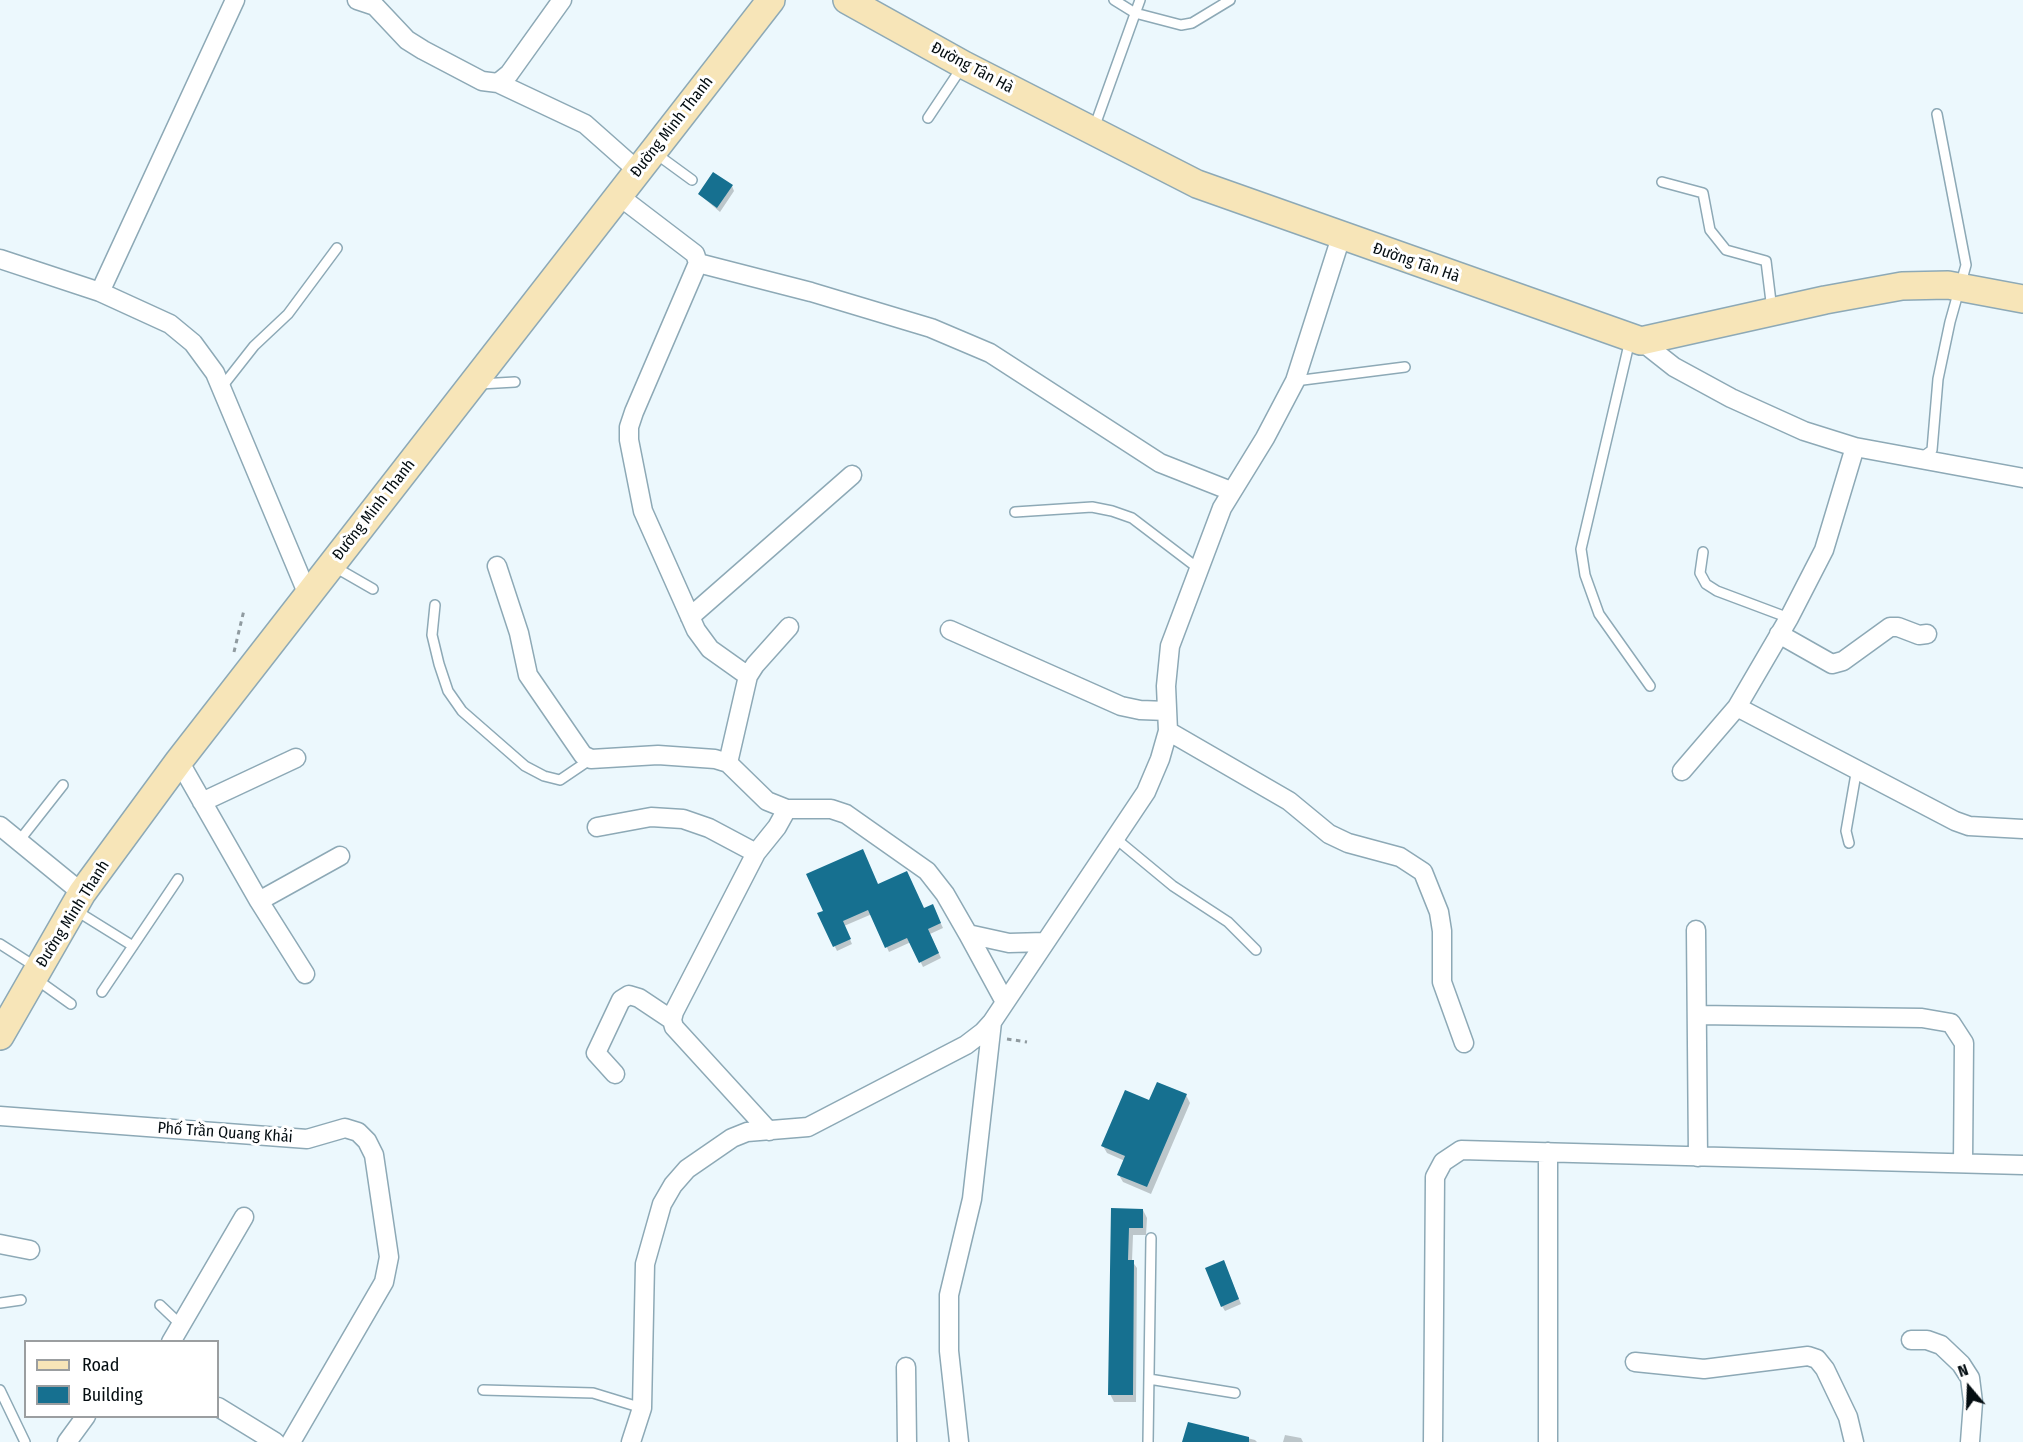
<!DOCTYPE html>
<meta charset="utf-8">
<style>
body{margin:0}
#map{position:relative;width:2023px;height:1442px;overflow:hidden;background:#ecf8fd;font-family:"Fira Sans Condensed",sans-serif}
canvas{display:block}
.legend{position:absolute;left:24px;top:1340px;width:195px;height:78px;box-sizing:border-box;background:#fff;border:2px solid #9b9ea0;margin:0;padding:8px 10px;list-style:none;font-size:18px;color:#040d11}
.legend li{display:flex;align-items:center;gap:12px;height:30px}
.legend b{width:30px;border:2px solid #9b9ea0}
.north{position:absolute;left:1939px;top:1358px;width:60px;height:60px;-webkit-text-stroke:4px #fff;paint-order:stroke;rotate:341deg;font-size:16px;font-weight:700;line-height:24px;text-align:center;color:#040d11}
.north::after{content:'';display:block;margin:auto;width:21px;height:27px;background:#040d11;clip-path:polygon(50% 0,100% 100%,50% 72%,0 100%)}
</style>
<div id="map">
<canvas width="2023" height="1442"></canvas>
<ul class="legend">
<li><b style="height:8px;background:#f7e5b8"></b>Road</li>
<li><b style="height:16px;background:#167090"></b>Building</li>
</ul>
<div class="north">N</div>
</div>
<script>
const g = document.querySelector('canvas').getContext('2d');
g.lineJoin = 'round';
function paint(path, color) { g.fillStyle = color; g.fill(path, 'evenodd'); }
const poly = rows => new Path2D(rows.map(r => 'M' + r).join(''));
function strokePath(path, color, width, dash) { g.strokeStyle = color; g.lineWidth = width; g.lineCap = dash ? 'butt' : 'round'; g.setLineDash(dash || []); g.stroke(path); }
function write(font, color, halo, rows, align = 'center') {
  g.font = font + ' "Fira Sans Condensed",sans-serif'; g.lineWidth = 6; g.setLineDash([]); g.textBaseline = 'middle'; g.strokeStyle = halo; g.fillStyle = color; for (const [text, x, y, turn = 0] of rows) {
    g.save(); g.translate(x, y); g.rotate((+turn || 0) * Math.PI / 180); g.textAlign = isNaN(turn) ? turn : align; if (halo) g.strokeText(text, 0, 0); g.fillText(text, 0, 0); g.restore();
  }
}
const shadow = poly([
 [732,186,734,191,720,212,699,194],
 [878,885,924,910,935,911,943,928,930,934,941,958,923,967,911,942,889,952,872,914,844,926,852,944,837,951,819,914],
 [1186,1095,1190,1103,1151,1194,1123,1182,1119,1175,1125,1161,1107,1153,1103,1146,1150,1102],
 [1112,1210,1143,1210,1147,1218,1146,1235,1133,1235,1132,1261,1137,1268,1136,1402,1114,1402,1110,1394],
 [1226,1267,1241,1304,1225,1311,1222,1306],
 [1189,1423,1255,1440,1257,1442,1184,1442],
 [1285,1435,1301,1438,1303,1442,1283,1442]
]);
const building = poly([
 [713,172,733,185,717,208,698,194],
 [863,849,878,884,907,871,924,908,933,904,941,923,928,929,939,953,919,963,907,938,885,948,868,910,843,921,851,939,833,947,817,913,823,911,806,874],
 [1157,1082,1187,1094,1147,1187,1117,1175,1125,1156,1101,1146,1125,1090,1149,1100],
 [1111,1208,1143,1209,1143,1228,1129,1228,1128,1260,1134,1260,1133,1395,1108,1395],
 [1224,1260,1239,1299,1221,1307,1205,1268],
 [1188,1422,1249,1437,1249,1442,1182,1442]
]);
const path = poly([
 [234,652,244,610],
 [1007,1039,1027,1042]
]);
const lane = poly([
 [1114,0,1135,13,1181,25,1192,23,1230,0],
 [928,118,962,67],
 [1094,128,1140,0],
 [655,153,692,180],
 [1662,182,1703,193,1710,230,1726,250,1766,261,1772,310],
 [1630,340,1581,549,1585,575,1599,614,1650,686],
 [1295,381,1405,367],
 [480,384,515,382],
 [221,388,254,346,288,314,337,248],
 [1921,458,1932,450,1938,379,1950,322,1966,265,1937,114],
 [1015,512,1092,507,1112,511,1132,518,1199,569],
 [1703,552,1700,573,1706,584,1717,591,1789,618],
 [333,566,373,589],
 [435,605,432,635,439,664,448,691,462,711,525,766,544,776,560,780,591,759],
 [1115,838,1173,886,1228,922,1256,950],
 [19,841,63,785],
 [1849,843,1846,831,1857,768],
 [75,910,133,946],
 [0,944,36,967],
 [36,979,71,1004],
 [102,992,178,879],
 [0,1303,21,1300],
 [160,1305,181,1325],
 [1149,1379,1235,1393],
 [0,1390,25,1442],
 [483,1390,593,1393,642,1408],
 [1148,1442,1151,1238]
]);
const street = poly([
 [357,0,375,6,407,40,423,50,482,81,498,83,585,124,638,171],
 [498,83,509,74,562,0],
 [619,196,695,254,698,263,634,412,629,427,629,440,643,511,696,630,710,649,748,676],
 [0,259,100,292,170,324,193,343,215,373,308,595],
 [698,263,811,292,931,328,990,353,1160,463,1231,491],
 [100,292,235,0],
 [1641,341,1674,367,1731,398,1804,431,1855,447,2023,478],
 [497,566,519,633,528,675,583,755,591,759,658,755,715,759,728,763,767,801,787,809,831,809,846,814,927,871,945,894,968,934,1009,943,1045,942],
 [690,617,852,475],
 [950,630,1121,706,1140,710,1167,711],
 [1779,634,1832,664,1843,661,1890,627,1898,627,1919,635,1927,634],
 [1737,707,1955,821,1969,826,2023,829],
 [1168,731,1289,801,1329,834,1348,843,1400,857,1423,872,1439,912,1442,931,1442,982,1464,1043],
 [179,761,259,901,305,974],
 [728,763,748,676,755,665,789,627],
 [1682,771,1737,707,1789,618,1824,550,1855,447],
 [202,802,296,758],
 [0,826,82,893],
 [597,827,651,817,683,819,709,828,756,853],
 [259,901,340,856],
 [1696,930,1698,1157],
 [968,934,1005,1002],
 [1697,1015,1922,1018,1951,1023,1964,1043,1963,1163],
 [615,1074,596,1053,621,1000,629,995,639,998,672,1020],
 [0,1116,307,1139,345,1128,358,1132,367,1141,374,1155,389,1257,384,1282,291,1442],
 [769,1131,674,1027,672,1020,674,1012,756,853,777,827,787,809],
 [0,1244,30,1250],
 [1911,1340,1927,1340,1941,1345,1961,1364,1970,1378,1973,1402,1970,1442],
 [171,1342,244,1217],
 [1635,1362,1704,1369,1808,1356,1817,1359,1825,1369,1848,1417,1854,1442],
 [906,1367,907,1442],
 [218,1407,275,1442],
 [67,1442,86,1416],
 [631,1442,642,1408,645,1264,662,1204,673,1185,687,1169,732,1138,747,1132,808,1127,966,1045,983,1032,992,1022,1146,792,1160,759,1168,731,1166,686,1170,646,1222,508,1265,438,1295,381,1341,237],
 [959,1442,949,1351,949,1295,972,1199,992,1022],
 [1433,1442,1435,1177,1443,1162,1461,1150,2023,1165],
 [1548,1442,1548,1152]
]);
const secondary = poly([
 [847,0,964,65,1197,184,1641,341,1825,300,1902,286,1948,285,2023,299],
 [0,1036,82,893,179,761,771,0]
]);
const streetNames = [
 ["Đường Tân Hà",972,68,28],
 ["Đường Minh Thanh",672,127,-52],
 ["Đường Tân Hà",1416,263,19],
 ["Đường Minh Thanh",374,510,-52],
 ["Đường Minh Thanh",73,914,-58],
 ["Phố Trần Quang Khải",225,1133,4]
];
paint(shadow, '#0003');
paint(building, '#167090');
strokePath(lane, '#8da9b6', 12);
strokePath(street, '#8da9b6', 21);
strokePath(secondary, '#8da9b6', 30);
strokePath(path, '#909ba0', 3, [4.5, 4.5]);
strokePath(lane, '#fff', 9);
strokePath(street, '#fff', 18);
strokePath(secondary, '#f7e5b8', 27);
write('16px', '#040d11', '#fff', streetNames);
</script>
